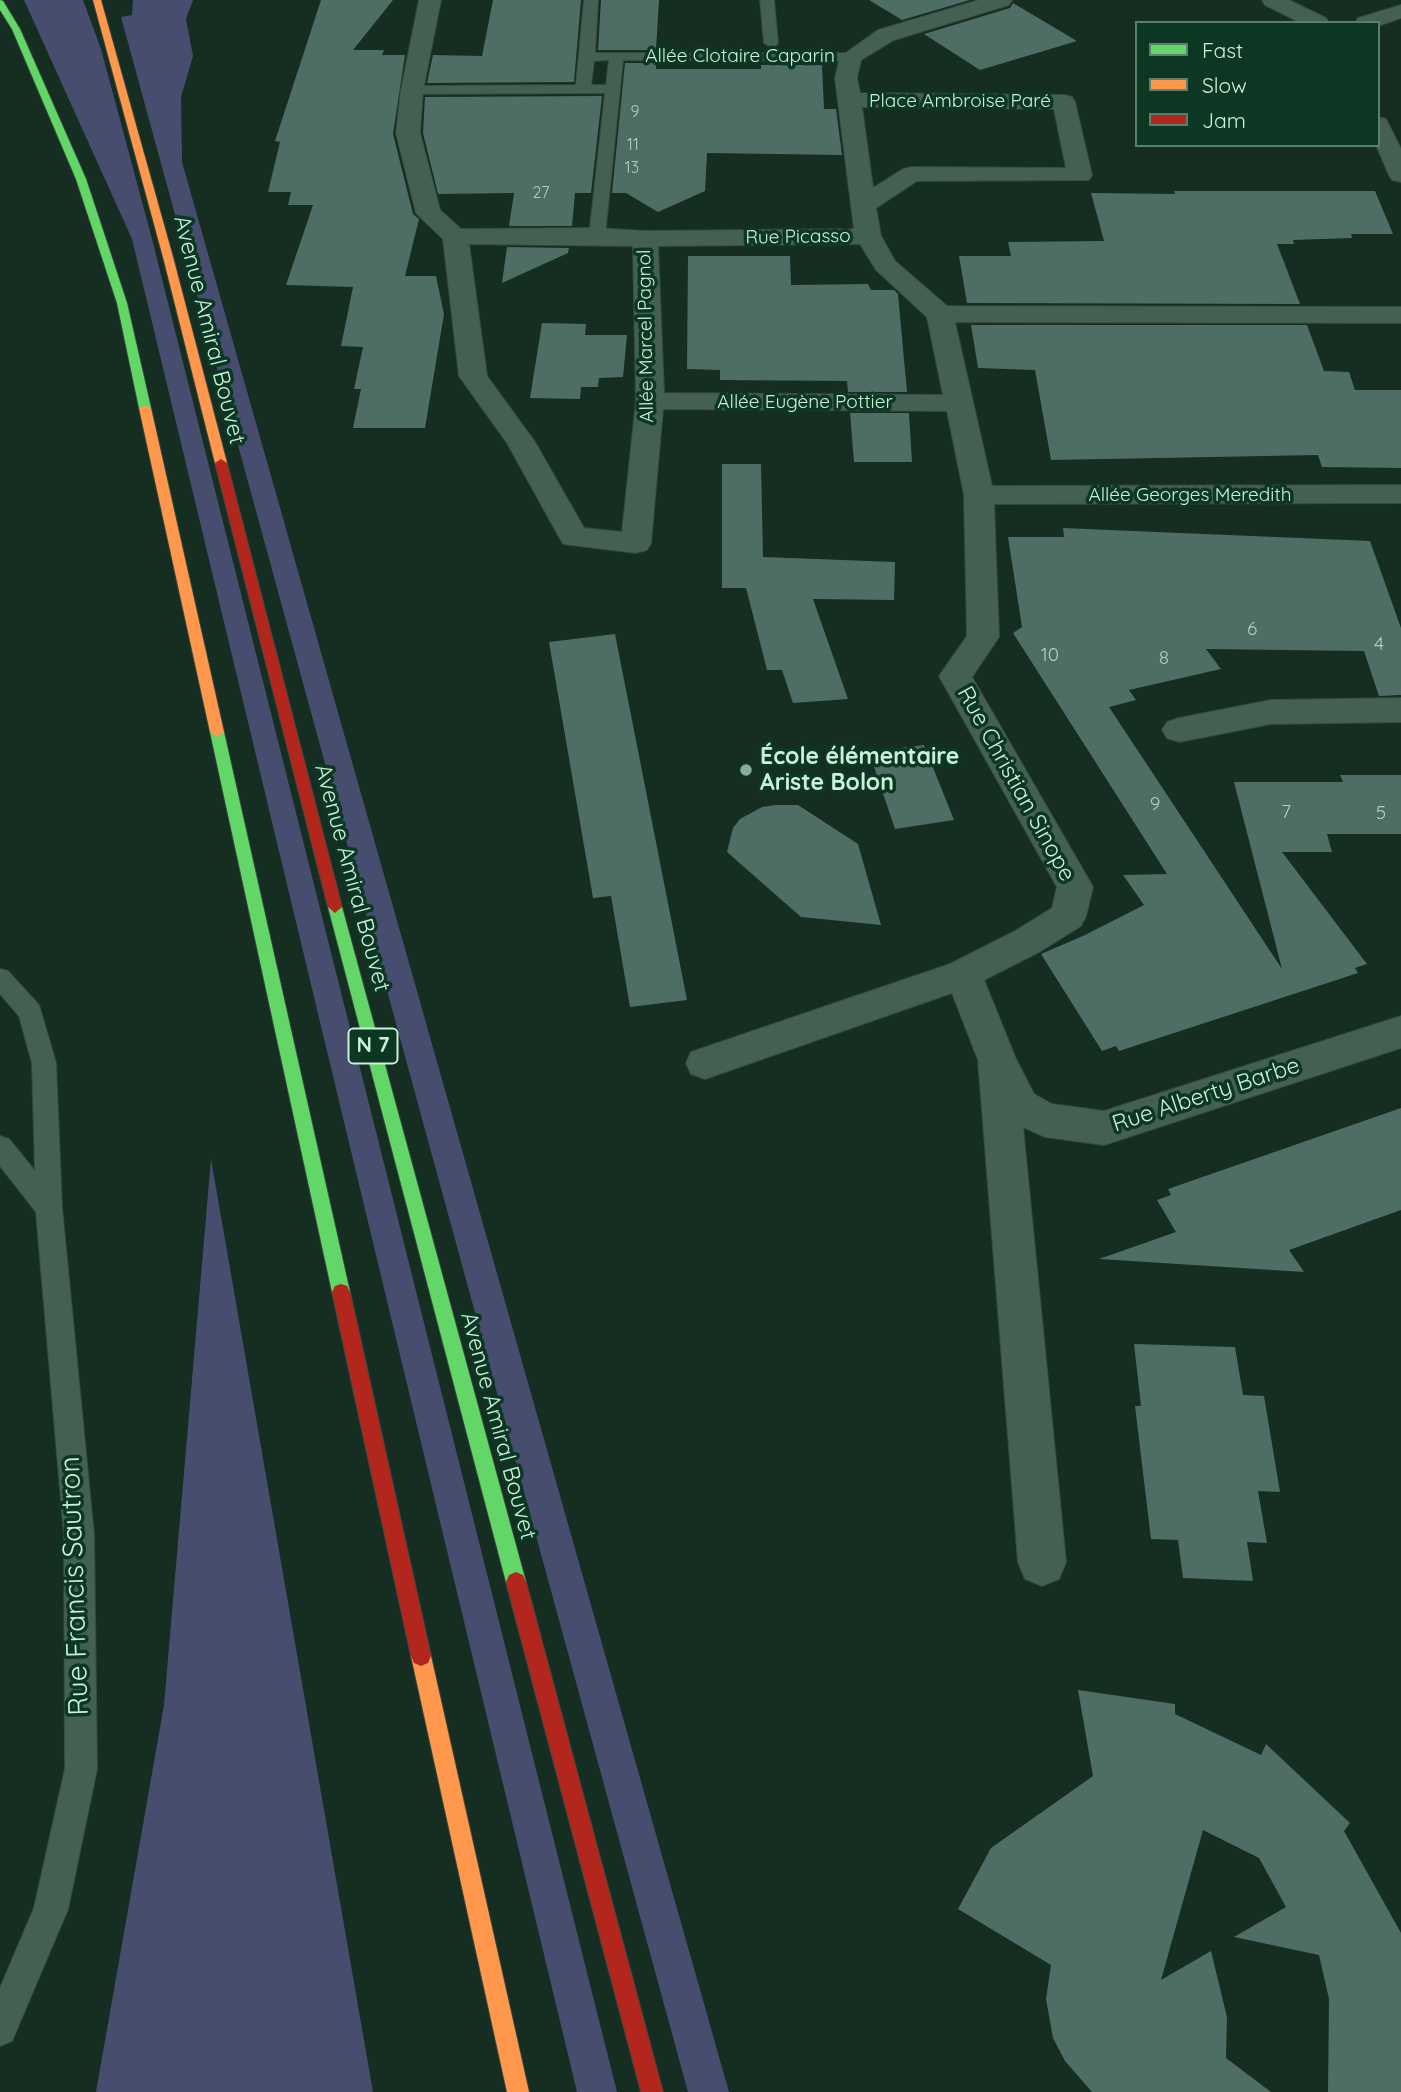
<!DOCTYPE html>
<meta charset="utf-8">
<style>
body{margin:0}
#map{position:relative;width:1401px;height:2092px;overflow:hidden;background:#162d22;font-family:Quicksand,sans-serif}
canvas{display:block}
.legend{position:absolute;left:1135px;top:21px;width:245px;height:126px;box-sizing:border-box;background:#0c3723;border:2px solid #58816c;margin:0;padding:9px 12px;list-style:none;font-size:21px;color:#caf0d9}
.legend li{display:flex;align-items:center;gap:14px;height:35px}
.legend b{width:35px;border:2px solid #58816c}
</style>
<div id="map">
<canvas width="1401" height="2092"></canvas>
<ul class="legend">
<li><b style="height:9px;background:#63d668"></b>Fast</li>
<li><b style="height:9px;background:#ff974d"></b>Slow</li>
<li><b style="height:9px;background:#b3261e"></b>Jam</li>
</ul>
</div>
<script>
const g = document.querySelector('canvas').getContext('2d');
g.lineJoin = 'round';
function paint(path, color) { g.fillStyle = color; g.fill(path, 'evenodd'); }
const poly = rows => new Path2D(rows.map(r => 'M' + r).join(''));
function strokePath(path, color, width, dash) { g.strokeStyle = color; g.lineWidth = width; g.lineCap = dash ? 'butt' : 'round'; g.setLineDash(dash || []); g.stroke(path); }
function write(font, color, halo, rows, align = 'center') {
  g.font = font + ' Quicksand,sans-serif'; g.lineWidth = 7; g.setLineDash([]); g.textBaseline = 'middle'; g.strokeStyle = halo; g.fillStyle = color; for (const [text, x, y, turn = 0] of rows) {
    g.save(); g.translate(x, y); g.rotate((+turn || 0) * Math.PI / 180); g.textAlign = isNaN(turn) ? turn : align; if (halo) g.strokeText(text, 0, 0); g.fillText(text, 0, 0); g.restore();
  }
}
const green = poly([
 [24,0,83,0,101,49,151,235,617,2092,577,2092,132,239],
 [133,0,193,0,186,19,193,56,181,97,182,162,729,2092,688,2092,121,17,132,15],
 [211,1159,373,2092,96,2092,164,1705]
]);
const building = poly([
 [321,0,393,0,353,50,384,50,382,55,405,55,393,134,413,214,419,219,405,276,436,276,444,314,425,428,353,428,361,389,354,389,363,347,341,346,353,287,286,285,313,205,288,205,291,192,268,192,280,142,275,141],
 [493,0,581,0,574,82,427,83,433,55,482,56],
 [601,0,659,0,656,50,598,50],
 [869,0,970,0,902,20],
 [1013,3,1077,41,980,70,924,34,1010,8],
 [625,63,656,63,656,69,761,69,761,65,822,65,824,109,836,109,842,155,707,153,705,191,658,212,626,193,612,193],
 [602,96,591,193,575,193,572,226,509,226,514,193,438,194,423,133,425,97],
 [1174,191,1375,191,1393,234,1351,234,1352,238,1293,240,1294,244,1277,244,1300,304,967,303,959,256,1011,256,1008,242,1104,241,1091,193,1175,194],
 [507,247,569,248,568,253,502,283],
 [688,256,790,256,791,285,868,284,871,290,894,290,898,294,907,392,848,392,847,381,720,380,720,370,687,369],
 [542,323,586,324,585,335,627,335,623,377,599,378,598,387,581,387,580,399,530,398],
 [971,325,1307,325,1324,371,1349,372,1355,390,1401,390,1401,468,1322,467,1318,455,1051,460,1035,370,978,368],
 [850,413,909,413,912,462,854,462],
 [722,464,761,464,763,557,895,562,894,600,813,599,848,699,793,703,782,670,767,670,746,588,722,588],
 [1063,528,1370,541,1401,628,1401,695,1379,696,1364,651,1206,649,1221,669,1129,690,1136,700,1109,707,1282,969,1234,782,1343,782,1340,775,1401,775,1401,834,1327,834,1332,852,1282,852,1367,964,1355,968,1358,973,1119,1051,1116,1046,1102,1051,1041,954,1085,935,1144,905,1123,875,1167,874,1013,633,1022,627,1008,537,1064,537],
 [615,634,643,776,687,1000,630,1007,611,896,593,898,549,642],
 [924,745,954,820,895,829,869,752],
 [776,805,798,805,858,844,881,925,801,917,727,852,733,828,740,819,762,807],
 [1401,1108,1401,1210,1289,1250,1304,1272,1099,1259,1176,1232,1157,1200,1171,1195,1168,1189],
 [1134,1344,1235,1347,1243,1395,1264,1396,1280,1492,1258,1491,1267,1543,1247,1542,1253,1581,1183,1578,1178,1540,1151,1539,1135,1406,1141,1406],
 [1078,1690,1175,1704,1175,1714,1261,1755,1266,1744,1350,1823,1344,1831,1401,1933,1401,2092,1328,2092,1329,1999,1319,1955,1234,1937,1286,1907,1259,1858,1203,1830,1161,1980,1211,1951,1227,2017,1226,2058,1271,2092,1092,2092,1065,2061,1053,2038,1046,1999,1051,1965,958,1909,991,1848,1093,1776]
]);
const lane = poly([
 [584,0,598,0,595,53,851,53,858,57,851,61,623,60,605,236,597,241,589,236,605,93,412,94,405,90,412,86,576,85,584,0],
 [609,60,606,85,591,85,594,61,609,60],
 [760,0,774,0,778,43,776,46,771,47,764,43,760,0],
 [0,969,8,971,39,1005,56,1063,62,1208,94,1535,97,1769,68,1909,12,2041,0,2046,0,1988,34,1908,65,1769,64,1535,36,1212,0,1166,0,1136,9,1139,35,1171,32,1063,19,1016,0,994,0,969]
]);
const street = poly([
 [419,0,441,0,423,90,420,133,440,210,461,229,597,228,645,231,854,229,835,78,840,57,878,30,979,0,1012,0,1009,5,894,40,861,60,857,78,860,93,1064,95,1072,97,1075,102,1092,175,1089,180,917,181,876,208,881,236,895,261,947,306,1401,307,1401,323,955,322,992,486,1401,485,1401,503,994,504,999,637,972,677,1093,887,1086,916,1081,926,1041,951,984,980,1016,1059,1034,1094,1052,1104,1104,1111,1401,1016,1401,1048,1104,1145,1045,1137,1023,1127,1066,1562,1059,1579,1042,1586,1025,1579,1018,1562,978,1060,952,993,705,1079,691,1074,686,1063,691,1052,950,964,1015,931,1052,908,1057,887,939,676,967,636,964,495,947,411,663,409,651,543,647,550,636,553,563,544,507,443,459,376,443,239,416,213,396,133,401,90,419,0],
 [862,107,1054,109,1066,168,912,167,903,169,873,188,862,107],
 [469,244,633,246,636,401,622,532,584,528,535,442,487,376,469,244],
 [860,244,876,270,927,317,943,395,664,393,658,246,860,244],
 [1262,0,1289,0,1326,18,1329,23,1301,23,1265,5,1262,0],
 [1401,5,1401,18,1378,26,1378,23,1355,23,1358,18,1401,5],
 [1378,117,1386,119,1401,149,1401,182,1392,180,1389,175,1376,145,1378,145,1378,117],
 [1401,698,1401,722,1271,724,1179,742,1167,738,1162,730,1167,722,1179,718,1271,700,1401,698]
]);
const fast = poly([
 [0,0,3,1,20,29,86,179,127,303,151,408,149,410,139,408,117,303,76,179,12,29,0,10,0,0],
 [217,727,224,732,350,1292,347,1298,341,1300,335,1298,332,1292,210,732,217,727],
 [335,901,342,907,526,1582,523,1589,516,1592,509,1589,506,1582,328,907,335,901]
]);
const slow = poly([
 [93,0,101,0,173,257,227,463,225,466,221,467,215,463,163,257,93,0],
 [145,405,151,408,224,732,217,737,210,732,139,408,145,405],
 [421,1646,428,1649,431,1656,529,2092,507,2092,411,1656,414,1649,421,1646]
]);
const jam = poly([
 [221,459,227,463,342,907,335,913,328,907,215,463,221,459],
 [341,1284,347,1286,350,1292,431,1656,428,1663,421,1666,414,1663,411,1656,332,1292,335,1286,341,1284],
 [516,1572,523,1575,526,1582,663,2092,641,2092,506,1582,509,1575,516,1572]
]);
const markers = [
 [746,770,7,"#8bac99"]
];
const farNumbernames = [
 ["9",635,112],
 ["11",633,145],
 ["13",632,168],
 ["27",541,193]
];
const farStreetnames = [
 ["Allée Clotaire Caparin",740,56],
 ["Place Ambroise Paré",960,101],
 ["Rue Picasso",798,237,-1],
 ["Allée Marcel Pagnol",646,336,-91],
 ["Allée Eugène Pottier",805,402],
 ["Allée Georges Meredith",1190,495]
];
const numberNames = [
 ["6",1252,629],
 ["4",1379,644],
 ["10",1050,655],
 ["8",1164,658],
 ["9",1155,804],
 ["7",1286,812],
 ["5",1381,813]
];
const shields = [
 [373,1046,49]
];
const shieldNames = [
 ["N 7",373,1046]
];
const streetNames = [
 ["Avenue Amiral Bouvet",209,330,76],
 ["Rue Christian Sinope",1016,784,61],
 ["Avenue Amiral Bouvet",352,878,75],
 ["Rue Alberty Barbe",1206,1095,-18],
 ["Avenue Amiral Bouvet",498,1426,75]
];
const poiNames = [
 ["École élémentaire",760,757],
 ["Ariste Bolon",760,783]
];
const nearStreetnames = [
 ["Rue Francis Sautron",75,1586,-92]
];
paint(green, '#474d6f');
paint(building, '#4e6d64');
strokePath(lane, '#35493f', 2);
strokePath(street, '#35493f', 2);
strokePath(fast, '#35493f', 2);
strokePath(slow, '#35493f', 2);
strokePath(jam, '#35493f', 2);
paint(lane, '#436052');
paint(street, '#436052');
paint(fast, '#63d668');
paint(slow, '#ff974d');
paint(jam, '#b3261e');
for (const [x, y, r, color] of markers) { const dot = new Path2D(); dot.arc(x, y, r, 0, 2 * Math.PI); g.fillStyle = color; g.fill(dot); strokePath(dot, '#0c3723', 2.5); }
write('16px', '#abcfbc', null, farNumbernames);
write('19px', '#caf0d9', '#0c3723', farStreetnames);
write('19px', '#abcfbc', null, numberNames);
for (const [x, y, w] of shields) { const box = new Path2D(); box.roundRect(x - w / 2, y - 17.5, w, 35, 5); g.fillStyle = '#0c3723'; g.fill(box); strokePath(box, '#caf0d9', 2); }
write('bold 21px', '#caf0d9', null, shieldNames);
write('23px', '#caf0d9', '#0c3723', streetNames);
write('bold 23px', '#caf0d9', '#0c3723', poiNames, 'left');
write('28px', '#caf0d9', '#0c3723', nearStreetnames);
</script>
